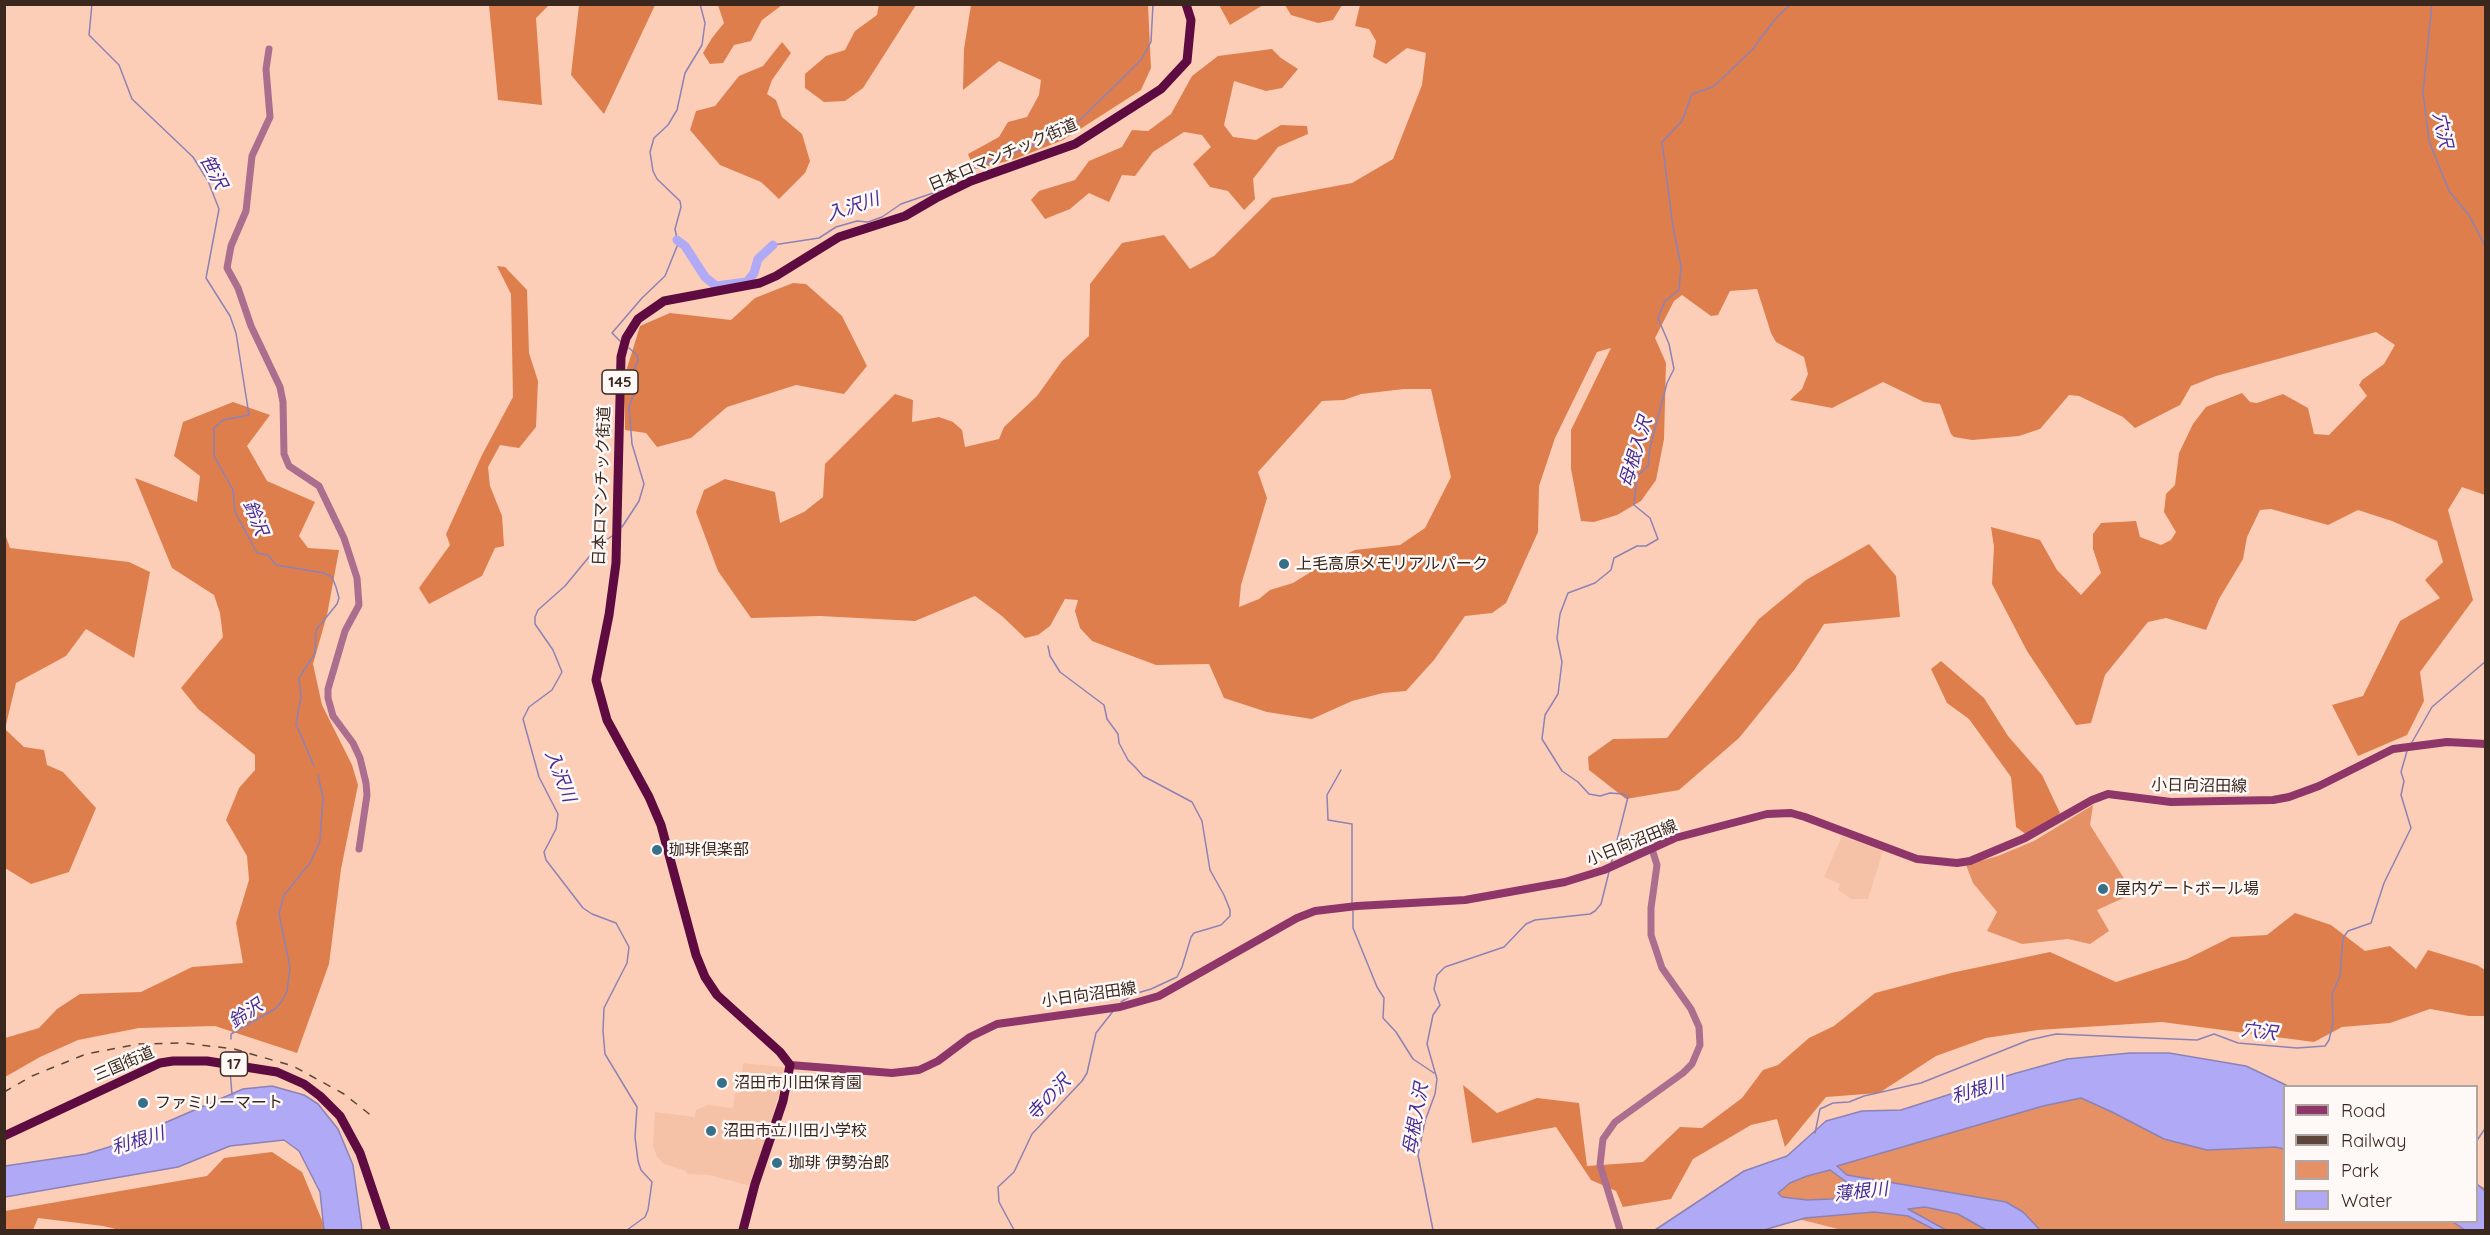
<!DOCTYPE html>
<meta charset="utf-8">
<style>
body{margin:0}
#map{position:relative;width:2490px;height:1235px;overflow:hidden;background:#fdceb7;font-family:Quicksand,sans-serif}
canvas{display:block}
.frame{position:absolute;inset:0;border:6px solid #3a281f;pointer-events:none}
.legend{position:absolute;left:2283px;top:1085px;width:195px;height:138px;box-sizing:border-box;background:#fef9f7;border:2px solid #b0a5a1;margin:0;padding:8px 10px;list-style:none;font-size:18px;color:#3a281f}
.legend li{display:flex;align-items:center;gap:12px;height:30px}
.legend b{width:30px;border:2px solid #b0a5a1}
</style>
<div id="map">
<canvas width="2490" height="1235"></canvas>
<div class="frame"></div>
<ul class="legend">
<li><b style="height:8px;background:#8e366a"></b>Road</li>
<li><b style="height:8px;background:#5c453a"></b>Railway</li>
<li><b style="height:16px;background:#e69065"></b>Park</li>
<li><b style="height:16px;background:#afa9f6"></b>Water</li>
</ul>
</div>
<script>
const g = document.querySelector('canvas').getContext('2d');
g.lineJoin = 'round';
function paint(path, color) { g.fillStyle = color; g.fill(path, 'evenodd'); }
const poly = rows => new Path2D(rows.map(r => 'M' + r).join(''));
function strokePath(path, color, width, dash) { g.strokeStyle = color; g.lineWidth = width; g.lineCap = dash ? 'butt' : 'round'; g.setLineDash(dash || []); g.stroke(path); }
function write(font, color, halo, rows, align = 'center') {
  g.font = font + ' Quicksand,"Noto Sans JP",sans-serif'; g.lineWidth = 5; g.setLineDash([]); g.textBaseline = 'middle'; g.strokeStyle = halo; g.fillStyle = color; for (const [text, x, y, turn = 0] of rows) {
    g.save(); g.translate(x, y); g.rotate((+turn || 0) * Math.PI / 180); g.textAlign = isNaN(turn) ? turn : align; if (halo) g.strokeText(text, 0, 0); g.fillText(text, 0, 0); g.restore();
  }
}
const built = poly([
 [1842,836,1883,851,1868,899,1851,899,1838,890,1840,884,1824,877],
 [743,1063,783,1067,786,1071,751,1186,709,1175,687,1174,686,1171,664,1164,657,1157,653,1146,655,1112,695,1117,696,1110,708,1105,733,1108,735,1093,740,1093]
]);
const green = poly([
 [2093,805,2090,825,2132,891,2130,895,2097,910,2109,931,2090,944,2068,939,2022,944,1987,931,1997,912,1973,883,1966,865,1998,856,2034,841],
 [2126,1075,2284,1110,2284,1222,2476,1222,2477,1184,2485,1188,2486,1230,1842,1230,1723,1200]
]);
const forest = poly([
 [879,4,916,5,863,88,845,101,824,102,805,88,805,74,826,56,845,50,855,31,877,15],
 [489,5,549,5,536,18,542,105,498,100],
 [579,5,655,5,604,114,571,75],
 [718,5,718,4,782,5,762,20,751,41,734,45,723,63,710,64,703,53,712,38,724,23],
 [971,5,1148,5,1151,68,1141,90,1063,140,1015,159,977,169,972,164,968,154,999,137,1008,122,1027,117,1039,95,1041,80,999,61,963,90,964,49],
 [1219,5,1263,5,1230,25],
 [1285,5,1342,5,1333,20,1318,23,1291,15],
 [1360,5,2485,5,2485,495,2462,487,2448,510,2473,600,2420,672,2424,701,2407,735,2358,756,2332,705,2363,696,2400,621,2440,598,2425,580,2443,562,2437,541,2392,521,2358,510,2328,525,2271,509,2260,510,2247,537,2243,559,2219,599,2206,630,2166,618,2148,622,2105,675,2091,723,2076,725,2027,651,1992,584,1994,547,1991,527,2040,540,2057,570,2081,595,2101,573,2093,549,2093,534,2101,523,2136,521,2140,537,2161,545,2171,540,2176,532,2164,512,2166,494,2175,485,2179,453,2193,424,2206,407,2242,393,2250,402,2257,403,2283,394,2308,408,2314,434,2329,435,2367,396,2359,385,2362,380,2384,364,2395,345,2376,332,2216,376,2191,386,2180,405,2135,428,2123,417,2079,396,2069,395,2040,429,2019,436,1972,440,1954,437,1951,434,1940,404,1924,402,1883,382,1832,408,1790,400,1802,389,1808,374,1804,357,1776,342,1771,333,1757,289,1730,291,1718,315,1711,316,1682,295,1674,301,1655,338,1666,363,1664,439,1656,480,1641,501,1617,515,1594,522,1581,521,1571,469,1571,430,1611,348,1597,352,1555,438,1539,486,1538,532,1506,603,1492,613,1465,616,1434,660,1406,691,1383,693,1352,701,1312,719,1267,712,1224,698,1209,664,1156,665,1092,641,1080,628,1075,611,1078,600,1065,599,1050,626,1038,635,1025,638,1002,616,975,596,915,621,820,616,751,618,718,571,696,512,704,490,725,479,775,492,780,523,804,512,823,497,825,464,895,394,913,400,912,422,939,417,953,422,962,430,965,447,999,439,1004,427,1037,396,1062,361,1089,336,1090,284,1122,243,1164,235,1190,269,1214,256,1272,198,1352,183,1393,159,1422,85,1426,53,1407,48,1386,64,1373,57,1376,41,1369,29,1355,26],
 [1404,389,1431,389,1451,477,1425,528,1400,545,1355,550,1322,565,1293,583,1270,590,1259,599,1239,607,1241,585,1267,498,1258,472,1322,401,1344,400,1361,394],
 [782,42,791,53,772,80,767,94,776,100,782,117,802,134,810,161,805,173,779,199,761,182,720,165,690,130,696,111,715,106,739,76,763,66],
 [1272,49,1281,58,1298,69,1282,88,1266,91,1234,81,1224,125,1233,137,1256,140,1281,125,1307,126,1308,134,1278,147,1253,179,1255,199,1244,210,1228,191,1210,187,1193,164,1211,147,1202,135,1184,132,1153,152,1135,176,1122,175,1109,202,1089,193,1070,209,1045,219,1031,200,1039,191,1075,180,1089,161,1122,147,1132,130,1148,131,1171,114,1192,76,1218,56],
 [497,266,505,267,527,290,529,353,538,381,536,427,519,448,500,445,488,467,490,486,502,516,504,546,495,548,482,576,429,604,419,588,450,545,446,534,482,455,513,397,511,294],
 [793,283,806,284,842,316,867,366,844,394,796,385,727,407,691,438,657,447,646,433,625,430,624,378,640,326,670,313,731,320,755,298],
 [233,402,270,415,247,446,267,481,315,502,299,536,308,548,339,550,327,615,313,664,322,705,352,765,358,785,341,869,329,964,297,1053,215,1026,139,1028,78,1040,40,1057,5,1077,5,1038,39,1028,57,1009,80,994,141,992,192,967,243,963,236,923,249,880,247,856,226,820,239,788,255,770,255,755,198,709,181,688,223,637,220,613,214,595,172,568,135,478,197,502,200,476,174,456,183,422],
 [4,531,10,548,129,562,150,572,134,658,86,629,66,656,16,683,5,729,24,747,44,750,47,765,63,772,96,808,69,872,31,884,5,868],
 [1869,544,1896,576,1900,617,1824,624,1795,669,1739,738,1679,790,1626,799,1589,770,1588,757,1613,739,1667,738,1759,619,1806,580],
 [1941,661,1984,698,2008,736,2042,775,2060,813,2031,838,2016,827,2011,777,1969,719,1947,703,1931,669],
 [2295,913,2331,925,2365,951,2390,946,2416,969,2428,950,2477,965,2485,970,2485,1016,2469,1016,2430,1009,2390,1023,2342,1027,2314,1042,2162,1022,2038,1030,1986,1038,1936,1056,1879,1093,1826,1097,1785,1147,1777,1119,1751,1125,1693,1159,1671,1199,1623,1207,1616,1191,1591,1180,1556,1127,1472,1143,1463,1085,1497,1113,1537,1098,1579,1103,1587,1166,1643,1162,1680,1127,1702,1128,1742,1098,1763,1070,1778,1065,1809,1038,1834,1026,1875,993,1951,973,2050,952,2116,982,2187,959,2231,937,2267,935],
 [272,1152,302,1172,326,1230,120,1230,103,1226,38,1218,33,1230,5,1230,5,1211,207,1176,224,1158]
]);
const water = poly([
 [2130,1053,2169,1053,2246,1066,2288,1086,2284,1086,2284,1149,2275,1147,2207,1150,2164,1139,2112,1112,2081,1098,2043,1106,1837,1166,1847,1175,2006,1202,2023,1212,2040,1230,1986,1230,1958,1214,1925,1207,1908,1209,1946,1230,1935,1230,1908,1216,1874,1212,1805,1218,1764,1230,1655,1230,1744,1171,1787,1156,1826,1121,1862,1111,1901,1110,2013,1074,2067,1059,2130,1053],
 [1830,1170,1856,1189,1850,1195,1831,1199,1807,1200,1782,1197,1778,1193,1790,1183,1807,1176,1830,1170],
 [272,1086,304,1095,318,1104,338,1129,353,1165,362,1230,324,1230,320,1192,299,1151,284,1140,230,1146,178,1167,5,1197,5,1166,86,1154,109,1147,243,1089,272,1086],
 [2477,1184,2485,1191,2485,1230,2465,1230,2453,1222,2476,1222,2477,1184]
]);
const stream = poly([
 [92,4,89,35,119,65,132,99,193,157,208,181,219,209,206,278,230,316,236,333,249,415,223,420,214,428,214,456,233,490,235,512,257,553,268,555,276,565,324,573,332,577,336,587,339,598,337,604,316,630,315,653,299,678,301,697,296,724,314,766],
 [2432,4,2423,92,2429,141,2449,191,2469,215,2486,248],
 [773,245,819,238,836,227,857,221,868,222,882,217,901,204,936,192,968,171,990,161,1058,136,1081,119,1141,60,1151,42,1153,4],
 [620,341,612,333,642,298,665,276,678,244,675,229,681,207,680,201,657,179,653,171,650,152,654,138,668,125,677,110,685,73,702,45,705,23,700,4],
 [622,527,639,501,644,484,632,444,629,407,634,393,634,370,638,360,637,355,629,348],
 [612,536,598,546,565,586,538,610,535,617,535,624,553,650,562,672,552,690,529,707,523,719,539,777,558,814,556,829,544,852,546,860,583,908,592,914,616,923,629,947,627,963,604,1008,603,1031,605,1054,637,1107,635,1137,638,1161,641,1170,652,1182,648,1210,645,1217,627,1230],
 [1048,646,1050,656,1060,672,1104,705,1107,719,1118,734,1119,743,1128,760,1136,768,1143,776,1192,802,1202,821,1210,870,1224,895,1230,910,1230,916,1221,925,1194,933,1191,937,1182,967,1177,977,1151,989,1134,994,1121,1002],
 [2411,744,2432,707,2486,661],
 [1341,770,1327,795,1328,820,1352,824,1352,903],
 [1611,864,1628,797,1623,794,1610,793,1600,796,1589,794,1578,782,1562,771,1542,739,1545,715,1558,694,1562,662,1557,638,1560,614,1568,593,1595,583,1611,570,1614,558,1637,546,1646,546,1658,539,1650,518,1634,505,1637,476,1648,466,1650,447,1667,383,1674,369,1669,344,1658,318,1665,301,1679,290,1681,266,1673,227,1662,142,1682,121,1692,94,1713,87,1752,50,1776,18,1791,4],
 [1353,911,1353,928,1377,987,1384,998,1383,1018,1396,1032,1413,1059,1434,1073],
 [231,1039,231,1034,275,1009,282,1001,287,991,290,968,279,914,284,895,310,863,320,841,323,798,318,775],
 [229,1052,229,1059],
 [230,1070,232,1095],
 [1815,1133,1820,1109,1833,1103,1849,1102,1864,1096,1921,1083,2029,1040,2056,1034,2197,1040,2214,1034,2238,1043,2297,1048,2325,1046,2329,1040,2333,1023,2332,994,2340,976,2343,938,2348,931,2371,923,2384,883,2411,828,2401,795,2404,781,2401,772,2407,751],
 [2476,1142,2486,1127],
 [1014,1230,999,1202,998,1187,1014,1172,1032,1134,1082,1081,1087,1073,1096,1033,1114,1010],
 [1433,1230,1418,1155,1425,1121,1435,1094,1437,1079,1427,1044,1433,1015,1440,1005,1434,989,1437,975,1445,967,1504,947,1526,924,1535,920,1590,914,1595,911,1601,904,1609,872]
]);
const river = poly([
 [677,240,685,246,705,277,716,286,747,282,754,273,758,259,773,245]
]);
const tertiary = poly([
 [269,49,266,69,270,117,252,156,246,211,231,246,227,268,238,288,251,326,280,387,283,402,284,454,289,466,319,486,344,538,357,578,359,605,345,631,328,689,328,698,333,716,353,743,360,758,366,783,367,795,359,849],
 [1620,1230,1600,1165,1603,1139,1615,1122,1683,1073,1692,1064,1700,1045,1699,1027,1691,1009,1662,968,1651,935,1651,908,1657,865,1652,849]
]);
const secondary = poly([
 [790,1065,892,1073,919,1070,938,1061,970,1037,997,1024,1120,1007,1159,996,1297,918,1315,911,1357,906,1465,900,1565,882,1604,870,1675,838,1767,814,1791,813,1805,817,1917,859,1957,863,1970,861,2025,838,2092,800,2108,794,2171,802,2273,800,2289,797,2319,786,2393,749,2447,742,2486,744]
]);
const trunk = poly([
 [4,1136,160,1063,173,1061,207,1061,277,1072,304,1084,320,1096,340,1116,360,1153,386,1230],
 [743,1230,755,1184,783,1101,790,1065,780,1052,717,995,705,977,696,955,661,825,649,797,607,720,596,680,609,615,616,563,621,357,626,338,638,319,664,301,760,283,776,276,839,237,905,216,936,198,971,181,1075,144,1161,89,1187,61,1191,20,1186,4]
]);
const rail = poly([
 [4,1092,32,1076,86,1054,138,1044,184,1043,234,1049,293,1066,344,1094,373,1117]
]);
const markers = [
 [1284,564,6,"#367189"],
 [657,850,6,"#367189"],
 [2103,889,6,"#367189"],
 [722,1083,6,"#367189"],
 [143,1103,6,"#367189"],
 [711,1131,6,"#367189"],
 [777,1163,6,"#367189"]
];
const shields = [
 [620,382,36],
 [234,1064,27]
];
const shieldNames = [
 ["145",620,382],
 ["17",234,1064]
];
const streetNames = [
 ["日本ロマンチック街道",1003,155,-23],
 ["日本ロマンチック街道",602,486,-88],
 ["小日向沼田線",2199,786,1],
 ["小日向沼田線",1632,843,-22],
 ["小日向沼田線",1089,995,-8],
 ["三国街道",124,1064,-23]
];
const poiNames = [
 ["上毛高原メモリアルパーク",1296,564],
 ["珈琲倶楽部",669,850],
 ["屋内ゲートボール場",2115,889],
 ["沼田市川田保育園",734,1083],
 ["ファミリーマート",155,1103],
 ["沼田市立川田小学校",723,1131],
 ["珈琲 伊勢治郎",789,1163]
];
const waterNames = [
 ["穴沢",2442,130,78],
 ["笹沢",213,172,62],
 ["入沢川",853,207,-18],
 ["母根入沢",1636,452,-73],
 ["鈴沢",255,518,68],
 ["入沢川",560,776,69],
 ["鈴沢",246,1014,-34],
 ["穴沢",2259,1032,7],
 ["利根川",1978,1090,-16],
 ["寺の沢",1049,1098,-47],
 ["母根入沢",1416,1119,-80],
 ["利根川",138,1141,-17],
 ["薄根川",1861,1192,-6]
];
paint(built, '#f6c2a7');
paint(green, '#e69065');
paint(forest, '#de7e4c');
paint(water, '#afa9f6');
strokePath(water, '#8c82b6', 1.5);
strokePath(stream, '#8c82b6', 1.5);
strokePath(river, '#afa9f6', 9);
strokePath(tertiary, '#ab6e8e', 7);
strokePath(secondary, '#8e366a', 8);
strokePath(trunk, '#5d0b40', 9);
strokePath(rail, '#5c453a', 1.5, [8, 8]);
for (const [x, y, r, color] of markers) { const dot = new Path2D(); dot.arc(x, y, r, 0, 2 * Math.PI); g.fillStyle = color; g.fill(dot); strokePath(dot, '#fef9f7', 2); }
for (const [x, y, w] of shields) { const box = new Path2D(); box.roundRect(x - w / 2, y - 12, w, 24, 4.5); g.fillStyle = '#fef9f7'; g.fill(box); strokePath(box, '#3a281f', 1.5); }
write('bold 15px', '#3a281f', null, shieldNames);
write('16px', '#3a281f', '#fef9f7', streetNames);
write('16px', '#3a281f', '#fef9f7', poiNames, 'left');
write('italic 18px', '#462c98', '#fef9f7', waterNames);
</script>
